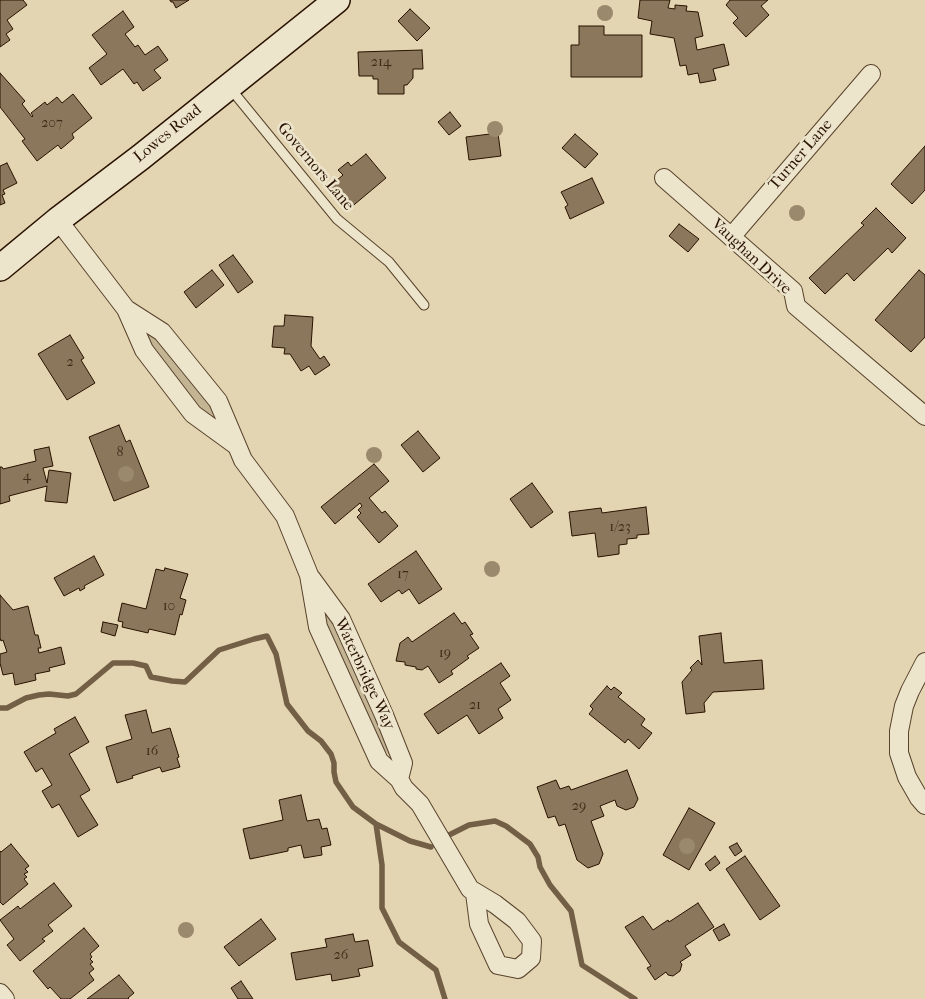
<!DOCTYPE html>
<style>
body{margin:0}
canvas{display:block;background:#e3d5b1}
</style>
<canvas width="925" height="999"></canvas>
<script>
const g = document.querySelector('canvas').getContext('2d');
g.lineJoin = 'round';
function paint(path, color) { g.fillStyle = color; g.fill(path, 'evenodd'); }
const poly = rows => new Path2D(rows.map(r => 'M' + r).join(''));
function strokePath(path, color, width, dash) { g.strokeStyle = color; g.lineWidth = width; g.lineCap = dash ? 'butt' : 'round'; g.setLineDash(dash || []); g.stroke(path); }
function write(font, color, halo, rows, align = 'center') {
  g.font = font + ' "IM FELL French Canon",serif'; g.lineWidth = 5; g.setLineDash([]); g.textBaseline = 'middle'; g.strokeStyle = halo; g.fillStyle = color; for (const [text, x, y, turn = 0] of rows) {
    g.save(); g.translate(x, y); g.rotate((+turn || 0) * Math.PI / 180); g.textAlign = isNaN(turn) ? turn : align; if (halo) g.strokeText(text, 0, 0); g.fillText(text, 0, 0); g.restore();
  }
}
const green = poly([
 [125,309,162,332,217,400,237,446,193,414],
 [309,574,340,618,397,764,362,725,317,625]
]);
const stream = poly([
 [0,708,7,708,26,698,39,695,49,694,68,696,76,694,113,663,133,663,146,666,151,677,172,681,185,682,219,650,254,639,267,636,276,654,287,704,308,731,321,741,331,754,334,763,334,772,336,782,353,807,376,824,410,841,431,847],
 [376,824,382,865,382,908,399,942,436,970,445,999],
 [449,835,469,825,495,821,506,826,530,844,538,857,540,867,550,885,571,911,582,965,635,999]
]);
const building = poly([
 [0,0,23,0,27,5,7,20,13,29,6,34,10,40,0,47,0,0],
 [170,0,189,0,176,8,173,2,171,2,170,0],
 [640,0,670,0,668,8,675,9,675,5,687,6,686,11,698,12,703,36,695,38,697,50,724,44,729,65,713,69,716,80,700,83,698,73,688,75,686,65,680,66,674,38,650,34,652,21,638,18,640,0],
 [730,0,768,0,761,6,769,15,746,37,733,23,738,18,726,5,730,0],
 [410,9,430,28,417,41,398,21,410,9],
 [123,11,134,27,125,34,135,47,138,45,145,55,158,46,168,60,154,70,161,78,143,91,137,82,134,84,123,69,101,85,89,68,107,54,92,35,123,11],
 [579,26,604,26,604,35,642,35,642,77,571,77,571,45,579,45,579,26],
 [422,50,423,69,413,69,413,78,407,85,404,85,404,94,378,94,378,79,373,79,373,76,359,76,358,52,422,50],
 [0,73,25,101,22,104,32,117,33,116,31,113,45,102,47,105,57,97,62,103,73,94,92,118,72,134,74,138,61,149,58,145,37,161,22,141,25,139,0,107,0,73],
 [450,112,461,126,449,135,438,122,450,112],
 [498,133,501,156,469,160,466,137,498,133],
 [575,134,598,154,585,168,562,148,575,134],
 [925,146,925,190,912,204,891,184,925,146],
 [366,154,386,178,349,209,330,186,343,175,338,170,348,162,351,166,366,154],
 [7,163,17,183,3,190,5,194,2,195,5,203,0,205,0,166,7,163],
 [592,178,604,203,570,219,565,207,568,205,561,192,592,178],
 [876,208,906,238,892,253,888,248,854,281,847,273,825,294,809,278,864,225,861,223,876,208],
 [679,224,699,239,688,252,669,236,679,224],
 [233,255,253,282,238,293,219,265,233,255],
 [212,270,224,285,196,308,184,292,212,270],
 [919,270,925,275,925,337,911,352,875,320,919,270],
 [285,315,313,317,311,346,320,359,324,356,330,365,315,375,309,366,301,371,290,354,284,354,285,348,272,347,274,326,284,326,285,315],
 [70,335,84,358,81,360,95,383,67,400,38,354,70,335],
 [119,425,126,442,130,440,149,487,114,501,89,437,119,425],
 [418,431,440,458,423,472,401,445,418,431],
 [49,447,53,466,43,468,47,483,49,470,71,473,67,503,45,501,47,486,9,496,10,501,0,504,0,467,2,467,3,469,36,461,34,450,49,447],
 [374,464,389,481,369,498,382,513,385,511,398,526,379,543,357,517,361,513,358,510,362,506,360,503,335,524,321,507,374,464],
 [532,483,553,512,531,528,510,499,532,483],
 [646,507,649,534,637,535,637,538,627,539,627,544,619,545,619,554,598,557,595,533,572,536,569,512,601,508,602,513,646,507],
 [416,551,442,589,419,604,409,589,402,594,399,590,381,602,368,584,416,551],
 [94,556,104,575,84,586,85,588,80,591,79,588,64,596,54,578,94,556],
 [165,568,188,574,180,598,186,600,182,615,180,614,175,635,149,629,148,633,122,627,123,622,118,621,122,603,146,609,156,569,164,571,165,568],
 [0,595,13,610,28,606,35,635,38,635,41,648,38,648,39,653,61,647,65,664,49,668,50,671,35,674,36,680,15,685,13,673,3,675,0,663,0,654,7,652,3,640,1,641,0,638,0,595],
 [454,613,462,624,465,622,473,634,470,635,479,648,467,656,469,658,451,671,453,674,439,683,428,666,422,670,416,669,416,667,405,665,405,662,396,661,400,643,408,637,412,642,454,613],
 [103,622,118,625,115,636,101,632,103,622],
 [721,633,724,663,762,660,764,689,713,692,704,703,705,712,686,714,682,682,692,670,690,668,698,660,702,665,699,636,721,633],
 [501,663,510,676,500,683,511,700,498,709,503,718,479,734,467,715,438,734,424,714,501,663],
 [607,686,611,690,614,687,622,693,618,697,645,719,641,725,652,733,639,749,628,739,625,743,589,714,593,709,590,706,607,686],
 [146,710,152,733,170,728,179,757,177,758,180,767,162,772,160,767,132,776,133,778,117,783,106,747,132,739,125,715,146,710],
 [75,717,89,742,69,754,90,790,80,796,98,825,78,837,59,804,52,808,42,791,52,785,42,768,36,772,24,752,56,733,54,729,75,717],
 [627,770,638,799,634,807,626,810,617,806,615,800,600,806,604,816,591,821,603,854,599,864,588,868,577,860,565,824,559,826,555,816,548,818,537,787,556,780,560,789,569,786,571,790,627,770],
 [301,795,307,821,319,819,322,829,327,828,331,845,321,847,322,855,304,858,301,845,288,848,288,851,250,859,243,829,283,820,279,800,301,795],
 [689,808,715,823,689,870,663,855,689,808],
 [737,843,742,851,735,856,729,847,737,843],
 [11,844,29,866,25,869,28,872,24,874,27,877,24,879,28,884,3,905,0,902,0,851,1,852,11,844],
 [715,856,720,863,710,871,705,864,715,856],
 [745,856,780,906,760,920,726,869,745,856],
 [54,883,72,906,48,925,53,931,42,939,45,941,20,961,7,945,14,939,0,920,18,906,20,909,54,883],
 [698,903,714,927,685,946,691,955,680,962,682,964,680,971,673,976,668,975,666,972,655,980,647,968,651,966,625,927,643,916,653,930,668,920,669,922,698,903],
 [261,919,276,939,239,966,224,947,261,919],
 [724,924,730,935,719,941,713,930,724,924],
 [84,928,99,946,90,954,92,957,90,959,93,962,90,964,94,969,89,973,94,980,70,999,61,999,50,987,48,989,33,971,84,928],
 [353,934,355,942,368,940,373,966,358,969,360,976,332,981,331,974,296,980,291,953,327,947,325,939,353,934],
 [119,975,134,993,128,998,129,999,87,999,119,975],
 [241,981,253,999,238,999,231,988,241,981]
]);
const service = poly([
 [230,88,337,219,389,262,424,305]
]);
const minor = poly([
 [664,178,793,291,796,306,925,416],
 [58,220,126,309,144,350,193,414,237,446],
 [731,237,871,74],
 [126,309,162,332,218,401,243,460,285,516,309,575,318,627,379,761,399,779,404,788,420,804,470,889,495,904,517,921,532,941,531,958,518,969,498,965,479,924,475,893],
 [311,578,341,619,384,715,403,763,399,779],
 [925,662,910,691,904,706,899,731,899,753,907,777,919,798,925,805],
 [0,993,5,999]
]);
const secondary = poly([
 [0,268,58,220,141,157,337,0]
]);
const trees = [
 [605,13],
 [495,129],
 [797,213],
 [374,455],
 [126,474],
 [492,569],
 [687,846],
 [186,930]
];
const numberNames = [
 ["214",381,63],
 ["207",52,124],
 ["2",70,363],
 ["8",120,453],
 ["4",27,477],
 ["1/23",620,528],
 ["17",403,575],
 ["10",169,607],
 ["19",445,654],
 ["21",475,706],
 ["16",152,752],
 ["29",579,807],
 ["26",341,956]
];
const streetNames = [
 ["Lowes Road",168,134,-39],
 ["Turner Lane",801,155,-49],
 ["Governors Lane",315,167,50],
 ["Vaughan Drive",751,257,43],
 ["Waterbridge Way",364,674,65]
];
paint(green, '#c3b493');
strokePath(stream, '#735f46', 5.5);
paint(building, '#8a775c');
strokePath(building, '#291200', 1);
strokePath(service, '#58432c', 11);
strokePath(minor, '#58432c', 20);
strokePath(secondary, '#291200', 28);
strokePath(service, '#ede4cc', 9);
strokePath(minor, '#ede4cc', 18);
strokePath(secondary, '#ede4cc', 25);
g.fillStyle = '#9a896c';
for (const [x, y] of trees) { g.beginPath(); g.arc(x, y, 8, 0, 2 * Math.PI); g.fill(); }
write('14px', '#412b17', null, numberNames);
write('16px', '#291200', '#ede4cc', streetNames);
</script>
